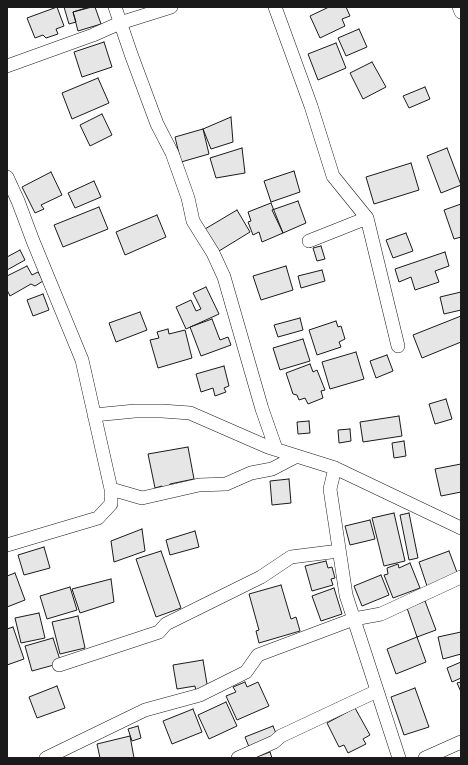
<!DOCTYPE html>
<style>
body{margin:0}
#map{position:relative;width:468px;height:765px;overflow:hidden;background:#fff;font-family:Roboto,sans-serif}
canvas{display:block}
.frame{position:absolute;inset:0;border:8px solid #1a1a1a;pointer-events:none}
</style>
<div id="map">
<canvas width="468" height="765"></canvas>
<div class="frame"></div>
</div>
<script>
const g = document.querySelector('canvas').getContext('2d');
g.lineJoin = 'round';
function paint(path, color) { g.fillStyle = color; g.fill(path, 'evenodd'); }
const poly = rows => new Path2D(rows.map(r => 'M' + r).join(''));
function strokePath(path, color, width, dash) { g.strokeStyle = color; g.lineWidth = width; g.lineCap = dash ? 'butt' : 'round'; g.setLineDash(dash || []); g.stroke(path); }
const building = poly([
 [57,7,64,26,56,29,58,34,46,38,43,35,35,38,27,18,57,7],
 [64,7,89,7,73,12,76,22,69,24,64,7],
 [92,7,95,7,101,24,78,31,73,12,92,7],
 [329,7,346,7,350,16,342,19,345,26,320,38,310,16,329,7],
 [359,29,367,47,346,56,338,38,359,29],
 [104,42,112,67,82,77,74,52,104,42],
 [336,43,346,68,318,80,308,54,336,43],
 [372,62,386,87,363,99,350,73,372,62],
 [98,78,109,103,72,119,62,93,98,78],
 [425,87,430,99,409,108,403,96,425,87],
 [102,114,112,135,90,146,80,125,102,114],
 [231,117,233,142,211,149,203,129,231,117],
 [203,129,209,154,181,162,175,137,203,129],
 [242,148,245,173,216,178,210,158,242,148],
 [447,148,461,185,441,193,427,156,447,148],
 [411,163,419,190,374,204,366,177,411,163],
 [294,171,300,192,271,202,264,181,294,171],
 [51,172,62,195,41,205,44,209,35,213,22,187,51,172],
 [94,181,101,197,75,208,68,193,94,181],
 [298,201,306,223,283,233,272,210,298,201],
 [271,203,283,233,262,242,259,232,253,235,248,222,251,221,248,212,271,203],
 [461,204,461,237,454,239,444,210,461,204],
 [99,207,108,229,63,247,54,225,99,207],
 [237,210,250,232,219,251,205,229,237,210],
 [157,215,166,237,125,255,116,232,157,215],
 [406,233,413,251,393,258,386,240,406,233],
 [321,246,325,259,317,261,313,248,321,246],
 [20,250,25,260,7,270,7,257,20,250],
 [445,252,449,266,435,271,439,282,415,290,411,277,399,282,395,269,445,252],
 [27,266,32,275,38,272,43,281,35,286,31,284,10,296,7,290,7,276,27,266],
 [286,266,293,290,261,300,253,276,286,266],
 [322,270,325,281,301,288,298,276,322,270],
 [206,287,219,314,186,329,176,307,191,300,196,311,201,309,193,293,206,287],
 [461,292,461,310,444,314,440,297,461,292],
 [43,294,49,310,33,316,27,300,43,294],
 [140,312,147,330,116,342,109,323,140,312],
 [461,316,461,342,422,358,413,335,461,316],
 [300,318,303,330,278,337,274,325,300,318],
 [212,319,220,340,228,337,231,345,201,356,190,327,212,319],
 [336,321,338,327,341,326,345,339,339,342,341,347,317,355,309,330,336,321],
 [168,329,169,334,185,330,192,358,158,368,150,340,159,338,157,332,168,329],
 [303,339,310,361,280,370,273,348,303,339],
 [356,352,364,379,330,389,322,362,356,352],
 [387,355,393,371,376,378,370,361,387,355],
 [310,364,313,372,317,370,325,390,321,391,323,398,308,404,305,398,299,400,297,395,293,394,286,373,310,364],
 [224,366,229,386,224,388,226,392,215,396,213,388,201,392,196,374,224,366],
 [446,399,452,419,435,424,429,404,446,399],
 [399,416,402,436,363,442,360,422,399,416],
 [309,421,310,433,298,434,297,422,309,421],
 [350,429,351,441,339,443,338,430,350,429],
 [404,441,406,456,394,458,392,443,404,441],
 [188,447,194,479,170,484,169,487,164,490,162,486,155,488,148,454,188,447],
 [461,464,461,492,441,496,435,469,461,464],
 [289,479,291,503,272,505,270,481,289,479],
 [394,513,405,561,384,566,372,518,394,513],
 [409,513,418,558,409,560,400,515,409,513],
 [370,520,375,539,350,545,345,526,370,520],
 [142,529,145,551,114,562,111,541,142,529],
 [195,531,199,547,170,555,166,540,195,531],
 [44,547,50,568,24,575,18,555,44,547],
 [161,551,181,608,156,617,136,559,161,551],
 [449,551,458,575,427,586,419,562,449,551],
 [326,561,328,568,332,567,335,578,331,579,333,585,312,591,305,566,326,561],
 [410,563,420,588,393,598,384,575,388,574,387,568,398,564,399,568,410,563],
 [15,573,25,600,7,607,7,576,15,573],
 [381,575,389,595,362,606,354,586,381,575],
 [111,579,114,602,80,613,72,589,111,579],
 [281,585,291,619,296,617,300,631,259,643,256,631,259,630,249,594,281,585],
 [70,587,77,610,47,619,40,596,70,587],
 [334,588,342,614,321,621,312,596,334,588],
 [425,601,436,630,417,637,407,608,425,601],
 [39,613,45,638,21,643,15,618,39,613],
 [78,616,85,648,60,654,52,622,78,616],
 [13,627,24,659,7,665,7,629,13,627],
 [461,632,461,654,443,659,438,637,461,632],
 [417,637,426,662,396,674,387,649,417,637],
 [53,638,61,663,32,671,25,646,53,638],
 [203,660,208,690,196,692,195,686,177,689,173,665,203,660],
 [461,662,461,678,452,682,447,668,461,662],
 [245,682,247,687,258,682,269,706,237,720,226,696,236,692,233,687,245,682],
 [461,682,461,692,457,683,461,682],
 [57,686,65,708,37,718,29,697,57,686],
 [415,688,429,727,404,735,391,697,415,688],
 [226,702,237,726,209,739,198,715,226,702],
 [355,708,370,735,363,739,366,744,348,753,344,745,339,747,327,723,355,708],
 [193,709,202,732,172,744,163,721,193,709],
 [138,726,141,738,132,741,128,729,138,726],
 [273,726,277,736,249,747,245,737,273,726],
 [130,736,134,758,100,758,97,744,130,736],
 [270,752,272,758,254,758,270,752]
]);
const street = poly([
 [115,7,131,54,157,124,172,153,188,198,193,221,213,253,224,277,262,409,276,449],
 [275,7,311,106,333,176,367,218,398,346],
 [459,7,461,12],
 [7,66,93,35,120,23,171,7],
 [7,177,18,201,33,241,82,360,111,489,111,504,98,518,7,545],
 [309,241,367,218],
 [94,415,135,411,162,411,190,413,268,447,335,468,461,528],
 [335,468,330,489,346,595,399,758],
 [111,489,142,498,199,485,226,484,251,473,272,469,297,456],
 [59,665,159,632,166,624,261,577,291,557,339,551],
 [46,758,145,710,200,695,246,672,258,655,354,619,381,614,461,577],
 [238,758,274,742,281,736,377,691],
 [425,758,461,742]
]);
paint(building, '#e6e6e6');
strokePath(building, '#1a1a1a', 1);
strokePath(street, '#1a1a1a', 14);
strokePath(street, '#fff', 13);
</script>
